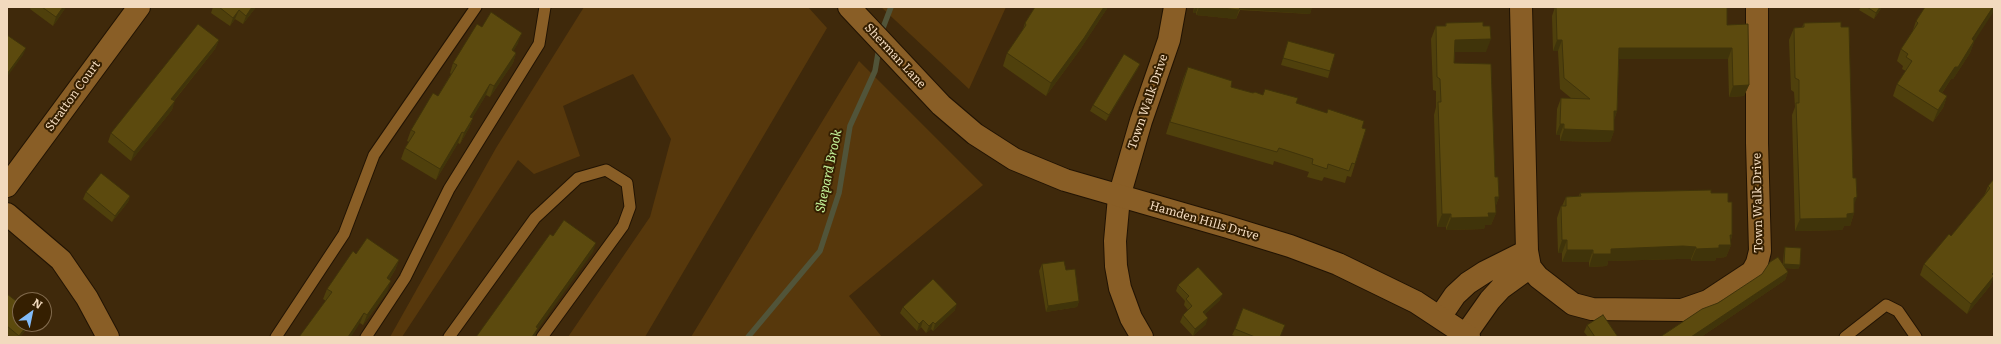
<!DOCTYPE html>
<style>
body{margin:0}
#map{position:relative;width:2001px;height:344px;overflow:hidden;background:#3f290b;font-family:Literata,serif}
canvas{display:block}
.frame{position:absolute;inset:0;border:8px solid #f2dabe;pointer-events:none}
.north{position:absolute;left:12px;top:292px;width:40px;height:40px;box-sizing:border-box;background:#351f01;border:1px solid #816a4d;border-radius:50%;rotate:33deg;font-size:11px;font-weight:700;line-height:16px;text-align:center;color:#f2dabe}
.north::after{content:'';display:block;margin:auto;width:14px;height:18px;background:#82bcfa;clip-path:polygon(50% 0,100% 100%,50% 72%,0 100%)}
</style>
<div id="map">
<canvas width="2001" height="344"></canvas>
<div class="frame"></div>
<div class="north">N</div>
</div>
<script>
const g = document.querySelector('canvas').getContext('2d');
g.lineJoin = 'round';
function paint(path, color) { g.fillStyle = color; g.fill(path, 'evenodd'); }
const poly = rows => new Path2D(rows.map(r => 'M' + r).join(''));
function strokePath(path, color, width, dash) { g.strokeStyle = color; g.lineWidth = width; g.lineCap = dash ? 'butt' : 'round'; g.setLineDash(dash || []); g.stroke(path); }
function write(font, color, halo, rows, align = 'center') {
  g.font = font + ' Literata,serif'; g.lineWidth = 4; g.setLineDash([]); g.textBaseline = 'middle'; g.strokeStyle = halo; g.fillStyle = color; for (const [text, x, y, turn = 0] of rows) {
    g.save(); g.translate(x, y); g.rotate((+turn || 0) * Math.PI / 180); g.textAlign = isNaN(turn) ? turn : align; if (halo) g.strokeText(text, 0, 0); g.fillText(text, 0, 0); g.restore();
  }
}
const green = poly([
 [584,7,808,7,827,28,645,337,568,337,650,217,671,139,633,74,563,106,580,156,534,174,518,160,402,337,390,337,496,148],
 [881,7,1006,7,969,89],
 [859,61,983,185,849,296,882,337,691,337]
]);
const stream = poly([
 [881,33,891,7],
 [748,337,820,251,839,193,850,126,875,71,879,48]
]);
const lane = poly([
 [276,337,344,234,374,155,476,7],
 [366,337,405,278,449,189,539,44,545,7],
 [449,337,535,218,578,178,606,170,627,183,630,207,623,226,542,337],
 [1845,337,1886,305,1898,311,1916,337]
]);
const street = poly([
 [1521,7,1527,251,1530,267,1538,277,1573,304,1592,309,1682,310,1708,301,1752,272,1757,263,1760,251,1757,143,1757,7],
 [7,186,139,7],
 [7,214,61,260,87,298,108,337],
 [1440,317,1455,295,1468,283,1485,272,1527,251],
 [1466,334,1490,300,1501,288,1530,267],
 [1142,337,1131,318,1120,288,1116,266,1115,241,1119,197,1141,121,1169,40,1175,7]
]);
const secondary = poly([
 [849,7,941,105,975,134,1014,159,1065,180,1228,227,1290,246,1338,264,1416,302,1469,337]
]);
const wall = poly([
 [31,7,66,7,53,26,30,9],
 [213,7,256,7,243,24,235,19,230,26,211,13],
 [1035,7,1108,7,1079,51,1046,96,1003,66,1007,53,1022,32,1025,23],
 [1194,7,1312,7,1310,14,1240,10,1236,19,1196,15,1196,13,1193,13],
 [1555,7,1727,7,1727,25,1749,85,1744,96,1729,97,1728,59,1619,59,1617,111,1614,120,1614,131,1610,142,1560,141,1560,135,1556,135,1557,109,1561,98,1571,98,1560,89,1558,51,1553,51,1552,16],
 [1861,7,1882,7,1874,19,1859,10],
 [1916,21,1974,42,1970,53,1953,79,1951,79,1942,93,1947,96,1943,108,1933,122,1893,96,1897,84,1906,71,1902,69,1903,66,1897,61,1901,49,1912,33],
 [1446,23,1486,52,1455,52,1454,63,1495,177,1499,197,1496,205,1496,213,1491,225,1485,225,1484,229,1446,230,1446,227,1437,227,1434,115,1436,107,1436,91,1433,90,1431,39,1436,26,1445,26],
 [1804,23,1854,205,1854,213,1850,226,1844,226,1842,230,1795,231,1792,115,1795,107,1794,92,1791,90,1789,40,1794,28,1802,27],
 [482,27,518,43,513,51,516,53,513,63,490,97,486,95,472,118,473,118,469,128,460,144,458,143,436,180,401,159,405,148,409,142,407,141,411,130,438,96,451,74,450,73,453,63],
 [219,40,215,49,174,101,172,110,131,161,108,142,111,133],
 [1288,41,1330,71,1328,78,1281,65],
 [1140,64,1137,70,1106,121,1090,111,1093,105],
 [1188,67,1231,87,1253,93,1263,95,1296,103,1362,128,1355,164,1351,177,1347,176,1345,183,1324,177,1322,181,1307,177,1309,172,1274,161,1273,165,1166,134,1183,79],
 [1994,179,1993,279,1990,286,1967,314,1920,275,1924,264,1951,236,1985,194,1988,186],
 [86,192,130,196,128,202,112,222,83,199],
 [1580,193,1711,193,1728,202,1732,235,1731,240,1731,245,1726,257,1716,258,1715,261,1691,261,1691,259,1679,259,1608,261,1607,266,1589,267,1589,262,1562,262,1562,253,1558,253,1557,218,1561,206,1562,206,1566,197,1579,196],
 [1785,247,1800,265,1798,269,1785,268,1788,272,1785,280,1701,337,1660,337,1783,264,1784,251],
 [356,254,399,260,395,270,389,280,387,292,363,325,323,299,327,289],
 [1042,264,1066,270,1079,301,1077,307,1046,312,1039,271],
 [1178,285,1220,300,1205,314,1206,324,1193,336,1180,322,1183,315,1188,310,1184,305,1185,301,1176,291],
 [7,294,31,324,20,337,10,337,7,334],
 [903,307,955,310,933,331,931,329,926,333,921,327,917,331,900,313],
 [1587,325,1618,337,1588,337,1584,332],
 [1235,329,1280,337,1237,337,1232,335]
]);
const shadedWall = poly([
 [63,7,66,7,53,26,56,17],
 [252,7,256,7,243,24,246,16],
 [1104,7,1108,7,1079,51,1046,96,1051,83],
 [1195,7,1198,7,1196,13,1193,13],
 [1199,7,1214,7,1239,10,1236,19,1196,15],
 [1238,7,1312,7,1310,14,1237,9],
 [1880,7,1882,7,1874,19,1876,13],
 [1993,7,1994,7,1994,11,1974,42,1970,53,1953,79,1951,79,1935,103,1939,91],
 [239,10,235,19,230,26,233,18],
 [522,33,518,43,508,61,512,50],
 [1491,39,1486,52,1450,52,1455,40],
 [219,40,215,49,168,108,171,99],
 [1557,40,1562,40,1558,51,1553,51],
 [26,48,23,55,7,77,7,74],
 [1619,48,1732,48,1728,59,1615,59],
 [516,53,513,63,490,97,494,86],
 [1140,64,1137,70,1106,121,1109,115],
 [490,84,486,95,467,127,470,117],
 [1749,85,1744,96,1729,97,1733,86],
 [1947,96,1943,108,1933,122,1938,110],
 [175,101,172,110,131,161,134,152],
 [1614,111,1617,111,1613,122],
 [473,118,469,128,460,144,464,133],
 [1560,124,1564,124,1560,135,1556,135],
 [1564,129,1614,131,1610,142,1560,141],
 [462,132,458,143,436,180,440,169],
 [130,196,128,202,112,222,115,216],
 [1495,197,1499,197,1494,210],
 [1857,197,1852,210,1854,198],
 [1488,213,1496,213,1491,225,1485,225,1484,229,1446,230,1451,218],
 [1854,213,1850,226,1844,226,1842,230,1795,231,1800,219],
 [1442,214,1451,214,1446,227,1437,227],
 [1730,235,1732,235,1729,245,1731,245,1726,257,1716,258,1715,261,1691,261,1696,249,1719,245],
 [1562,240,1567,240,1562,253,1558,253],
 [596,243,593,252,538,329,535,337,532,337,536,327],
 [1683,246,1696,247,1691,259,1679,259,1608,261,1607,266,1589,267,1593,254,1611,249],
 [1567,250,1593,250,1589,262,1562,262],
 [399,260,395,270,383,289,387,278],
 [1784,264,1800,265,1798,269,1783,268],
 [1788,272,1785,280,1701,337,1691,337],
 [1994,272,1994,277,1990,286,1967,314,1971,304],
 [391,281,387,292,363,325,367,315],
 [1223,294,1220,300,1201,318,1203,312],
 [1079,301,1077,307,1046,312,1048,306],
 [957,304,955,310,933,331,935,324],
 [364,313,360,323,351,337,348,337],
 [1208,318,1206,324,1193,336,1195,329],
 [923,320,921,327,917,331,919,324],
 [933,322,931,329,926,333,929,326],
 [28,324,31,324,20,337,18,337]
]);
const building = poly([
 [42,7,63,7,56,17,42,7],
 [219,7,252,7,246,16,239,10,233,18,219,7],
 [1035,7,1104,7,1084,38,1051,83,1007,53,1026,25,1025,23,1035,7],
 [1214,7,1240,7,1239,10,1214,7],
 [1556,7,1727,7,1727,25,1748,24,1749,85,1733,86,1732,48,1619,48,1617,111,1614,111,1614,131,1564,129,1564,124,1560,124,1561,98,1590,99,1564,78,1562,40,1557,40,1556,7],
 [1867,7,1880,7,1876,13,1867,7],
 [1925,7,1993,7,1972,39,1974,41,1958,67,1955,67,1939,91,1947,96,1938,110,1897,84,1912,61,1906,57,1908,54,1901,49,1918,23,1916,21,1925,7],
 [491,12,522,33,512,50,516,53,494,86,490,84,470,117,473,118,464,133,462,132,440,169,405,148,415,132,411,130,433,93,438,96,457,65,453,63,477,24,482,27,491,12],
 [1483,22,1483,26,1490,26,1491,39,1455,40,1454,63,1491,64,1495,177,1498,177,1499,197,1495,197,1496,213,1488,213,1489,217,1451,218,1451,214,1442,214,1438,102,1441,102,1440,79,1437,77,1436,26,1446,26,1446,23,1483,22],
 [1841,22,1841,27,1849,27,1853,178,1856,178,1857,197,1854,198,1854,213,1847,214,1847,218,1800,219,1796,103,1799,103,1799,80,1795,78,1794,28,1804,27,1804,23,1841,22],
 [198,24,219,40,171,99,175,101,134,152,111,133,198,24],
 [7,35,26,48,7,74,7,35],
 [1288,41,1335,54,1330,71,1283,58,1288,41],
 [1124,54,1140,64,1109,115,1093,105,1124,54],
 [1188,67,1232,81,1231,87,1253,93,1255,92,1263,95,1265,89,1298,98,1296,103,1327,113,1328,109,1364,121,1362,128,1366,129,1355,164,1352,163,1349,171,1328,164,1327,169,1312,164,1313,159,1279,148,1277,152,1170,122,1188,67],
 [101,173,130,196,115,216,86,192,101,173],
 [1994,179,1994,272,1992,274,1994,276,1971,304,1924,264,1949,234,1951,236,1984,196,1990,188,1988,186,1994,179],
 [1711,190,1711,193,1728,193,1728,202,1732,202,1732,235,1730,235,1731,245,1719,245,1719,248,1696,249,1696,247,1683,246,1611,249,1611,254,1593,254,1593,250,1567,250,1567,240,1562,240,1561,206,1566,206,1566,197,1581,196,1580,193,1711,190],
 [564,220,596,243,536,327,538,328,532,337,476,337,550,234,553,236,564,220],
 [367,238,399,260,387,278,391,281,367,315,364,313,348,337,299,337,332,292,327,289,353,251,356,254,367,238],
 [1785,247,1801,248,1800,265,1784,264,1785,247],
 [1778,257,1788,272,1691,337,1660,337,1702,309,1718,303,1762,274,1770,262,1778,257],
 [1064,261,1066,270,1075,269,1079,301,1048,306,1042,264,1064,261],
 [1198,267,1223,294,1203,312,1208,318,1195,329,1183,315,1192,306,1186,299,1189,296,1178,285,1198,267],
 [933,279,957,304,935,324,933,322,929,326,923,320,919,324,903,307,933,279],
 [7,294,20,304,20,324,28,324,19,336,7,326,7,294],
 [1243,308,1285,325,1280,337,1255,337,1235,329,1243,308],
 [1603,315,1618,337,1595,337,1587,325,1603,315]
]);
const streetNames = [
 ["Sherman Lane",895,56,47],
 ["Stratton Court",73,96,-54],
 ["Town Walk Drive",1148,102,-71],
 ["Town Walk Drive",1758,203,-91],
 ["Hamden Hills Drive",1204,221,16]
];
const waterNames = [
 ["Shepard Brook",829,171,-78]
];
paint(green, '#57380c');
strokePath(stream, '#515439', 5.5);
strokePath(lane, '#211303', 13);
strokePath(street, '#211303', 24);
strokePath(secondary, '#211303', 24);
strokePath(lane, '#895e26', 11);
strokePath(street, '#895e26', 22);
strokePath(secondary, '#895e26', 22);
paint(wall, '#4f400c');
paint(shadedWall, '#40340a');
paint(building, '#5c4a0e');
strokePath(building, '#40340a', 1);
write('12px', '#f2dabe', '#351f01', streetNames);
write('italic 13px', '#c4f499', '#351f01', waterNames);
</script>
